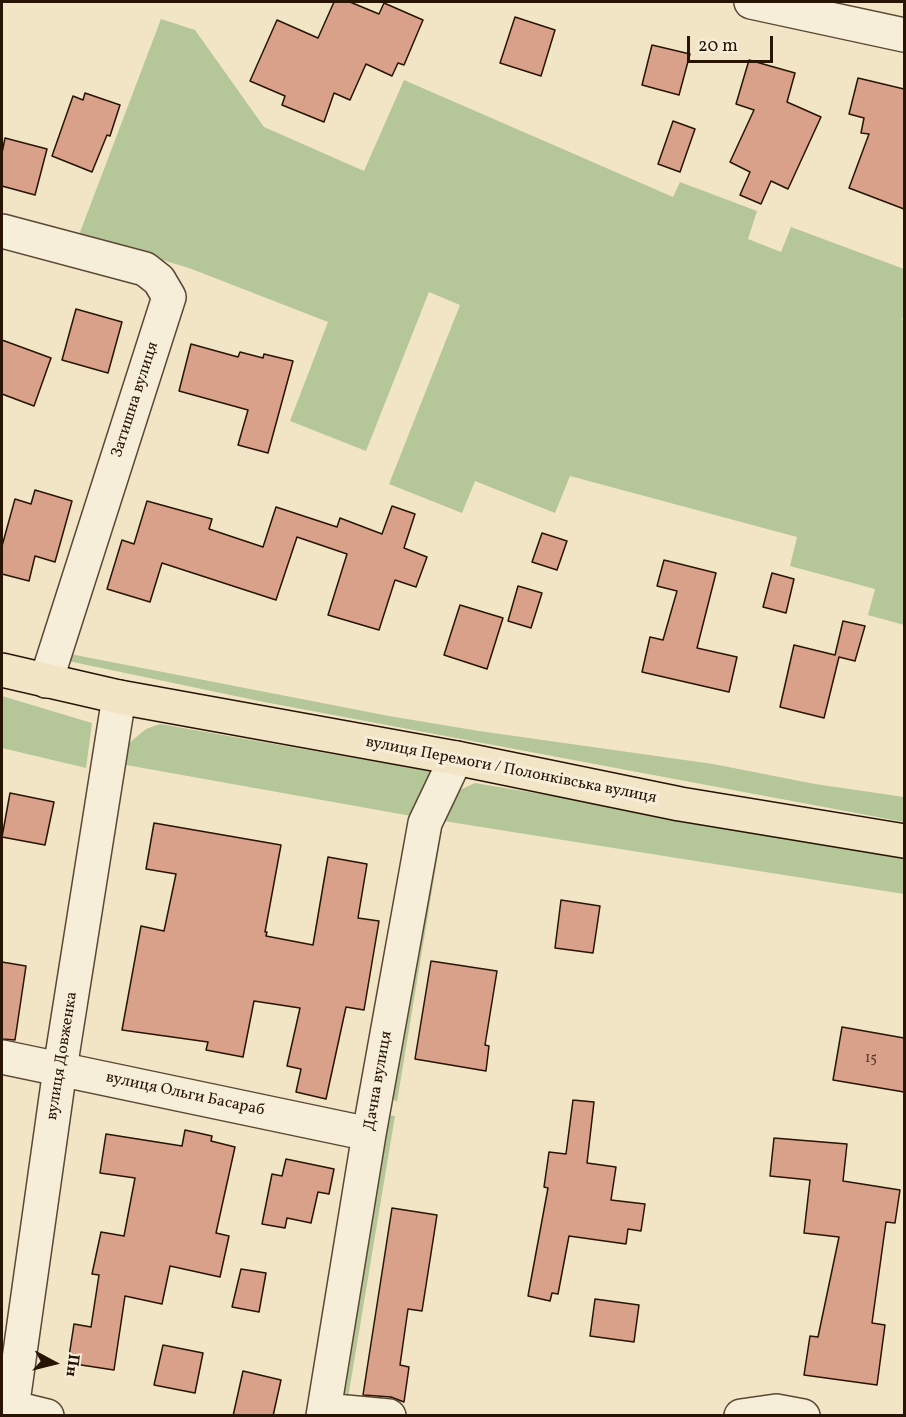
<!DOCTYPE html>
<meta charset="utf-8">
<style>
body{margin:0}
#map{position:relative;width:906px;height:1417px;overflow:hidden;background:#f2e5c6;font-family:Vollkorn,serif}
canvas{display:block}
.frame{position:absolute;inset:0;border:3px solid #271403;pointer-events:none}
.north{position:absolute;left:24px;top:1333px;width:60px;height:60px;-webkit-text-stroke:4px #f7eeda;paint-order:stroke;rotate:97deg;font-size:16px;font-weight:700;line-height:24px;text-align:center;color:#271403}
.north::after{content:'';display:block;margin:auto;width:21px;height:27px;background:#271403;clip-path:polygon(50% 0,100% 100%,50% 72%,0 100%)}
.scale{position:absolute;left:687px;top:36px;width:86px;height:27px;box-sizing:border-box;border:3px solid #271403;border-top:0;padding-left:8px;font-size:18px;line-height:21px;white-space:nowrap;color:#271403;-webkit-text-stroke:4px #f7eeda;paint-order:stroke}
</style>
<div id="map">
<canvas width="906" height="1417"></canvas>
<div class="frame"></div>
<div class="north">Пн</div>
<div class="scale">20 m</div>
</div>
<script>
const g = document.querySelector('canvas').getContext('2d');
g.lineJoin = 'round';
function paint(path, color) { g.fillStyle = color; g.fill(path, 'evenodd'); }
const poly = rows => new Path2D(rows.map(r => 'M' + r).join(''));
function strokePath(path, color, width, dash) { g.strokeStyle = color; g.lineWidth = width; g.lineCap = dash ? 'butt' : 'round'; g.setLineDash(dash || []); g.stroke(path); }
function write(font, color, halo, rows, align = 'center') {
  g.font = font + ' Vollkorn,serif'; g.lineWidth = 6; g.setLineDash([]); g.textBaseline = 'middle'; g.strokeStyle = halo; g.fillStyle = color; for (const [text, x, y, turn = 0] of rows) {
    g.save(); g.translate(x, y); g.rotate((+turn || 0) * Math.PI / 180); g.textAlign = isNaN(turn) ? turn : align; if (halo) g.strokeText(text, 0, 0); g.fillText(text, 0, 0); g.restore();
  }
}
const green = poly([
 [161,19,195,30,264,127,364,171,404,80,673,197,680,182,757,211,748,239,781,252,791,227,904,269,904,314,902,320,904,321,904,625,868,615,875,589,790,566,797,537,570,476,555,513,475,481,462,513,389,484,460,305,429,292,366,451,290,421,328,322,189,268,79,235],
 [65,653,389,716,479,731,713,764,815,784,904,797,904,822,264,702,68,661],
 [2,696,92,723,86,768,2,748],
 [160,724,434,772,417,817,126,765,129,743,146,729],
 [475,783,904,855,904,894,437,820,449,795],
 [433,828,442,830,397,1102,389,1096],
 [386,1115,395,1116,347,1404,339,1403]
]);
const building = poly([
 [334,2,350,2,379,14,384,3,423,20,404,65,398,63,392,76,366,64,350,100,334,93,324,122,282,105,285,96,250,81,277,20,318,38,334,2],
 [515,17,555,30,541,76,500,63,515,17],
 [652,45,690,54,679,95,642,85,652,45],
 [749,60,795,73,787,102,821,117,788,189,771,181,761,204,740,195,750,172,730,162,754,110,736,104,749,60],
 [858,78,904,89,904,209,849,188,869,134,861,133,864,118,849,114,858,78],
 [85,93,120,105,110,136,107,135,92,172,52,156,73,96,83,100,85,93],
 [673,121,695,129,680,172,658,164,673,121],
 [5,138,47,149,35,195,2,186,2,153,5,138],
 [76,309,122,322,108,373,62,360,76,309],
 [2,340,51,358,34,406,2,394,2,340],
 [191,344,238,357,240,352,263,358,264,354,293,361,268,453,238,445,248,410,179,391,191,344],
 [35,490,72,501,55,562,35,556,29,581,2,574,2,546,15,499,31,504,35,490],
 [147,501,212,519,209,529,263,547,276,507,337,527,340,518,382,534,392,506,415,514,404,548,427,557,416,587,395,580,379,630,328,615,347,554,297,537,276,600,162,563,150,602,107,589,122,540,134,544,147,501],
 [542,533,567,541,557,570,532,562,542,533],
 [664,560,716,573,697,648,737,657,729,692,642,672,650,637,663,640,677,591,657,586,664,560],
 [772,573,794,579,786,613,763,607,772,573],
 [518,586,542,593,531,628,508,621,518,586],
 [460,605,503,618,487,669,444,655,460,605],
 [843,621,865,626,855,661,839,657,824,718,780,707,794,645,835,655,843,621],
 [10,793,54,802,45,845,2,837,10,793],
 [154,823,281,845,265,932,267,932,266,936,313,945,328,857,367,864,358,918,379,921,364,1010,346,1007,326,1099,296,1092,301,1069,287,1066,300,1008,254,1001,243,1057,206,1050,208,1042,122,1030,141,926,164,931,176,874,146,869,154,823],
 [561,900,600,906,593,953,555,948,561,900],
 [431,961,497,971,485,1045,489,1046,486,1071,415,1059,431,961],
 [2,962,26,966,15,1040,2,1039,2,962],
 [842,1027,904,1038,904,1092,833,1080,842,1027],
 [573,1100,594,1102,587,1163,616,1167,611,1200,645,1204,641,1231,628,1229,626,1244,569,1236,558,1294,552,1293,550,1301,528,1296,548,1188,544,1187,549,1152,566,1154,573,1100],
 [185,1130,212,1136,211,1141,235,1147,216,1233,229,1236,220,1277,170,1266,162,1304,125,1296,114,1370,68,1363,74,1324,91,1327,99,1275,92,1274,101,1232,124,1236,135,1178,100,1173,106,1134,182,1146,185,1130],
 [774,1138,847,1144,843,1181,900,1190,895,1223,886,1222,872,1323,885,1325,877,1385,804,1375,810,1336,818,1337,839,1237,804,1233,810,1180,770,1176,774,1138],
 [286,1159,334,1169,329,1194,318,1192,311,1223,287,1218,285,1228,262,1224,272,1174,282,1176,286,1159],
 [392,1208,437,1215,422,1311,408,1309,400,1365,409,1367,404,1402,391,1397,363,1395,392,1208],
 [241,1269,266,1273,259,1312,232,1307,241,1269],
 [595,1299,639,1305,634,1342,590,1336,595,1299],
 [163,1345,203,1353,195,1393,154,1385,163,1345],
 [243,1371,281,1380,273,1416,233,1416,243,1371]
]);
const minor = poly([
 [751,2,904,35],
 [2,231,145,269,159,280,169,297,46,681],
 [2,1057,369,1134],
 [2,1405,47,1416],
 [324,1410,389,1416],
 [11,1416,60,1069,119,697],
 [323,1416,369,1134,425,823,456,758],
 [741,1416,776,1411,803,1416]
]);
const major = poly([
 [2,670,119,697,456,758,680,804,904,841]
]);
const numberNames = [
 ["15",871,1059]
];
const streetNames = [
 ["Затишна вулиця",136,400,-72],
 ["вулиця Перемоги / Полонківська вулиця",511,771,11],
 ["вулиця Довженка",63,1056,-81],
 ["Дачна вулиця",379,1081,-80],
 ["вулиця Ольги Басараб",185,1095,12]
];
paint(green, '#b5c699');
paint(building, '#d9a08a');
strokePath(building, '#271403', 1.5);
strokePath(minor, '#5a4834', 36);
strokePath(major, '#271403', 36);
strokePath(minor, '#f7eeda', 33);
strokePath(major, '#f2e5c6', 33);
write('14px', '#543725', null, numberNames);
write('16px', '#271403', '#f7eeda', streetNames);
</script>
